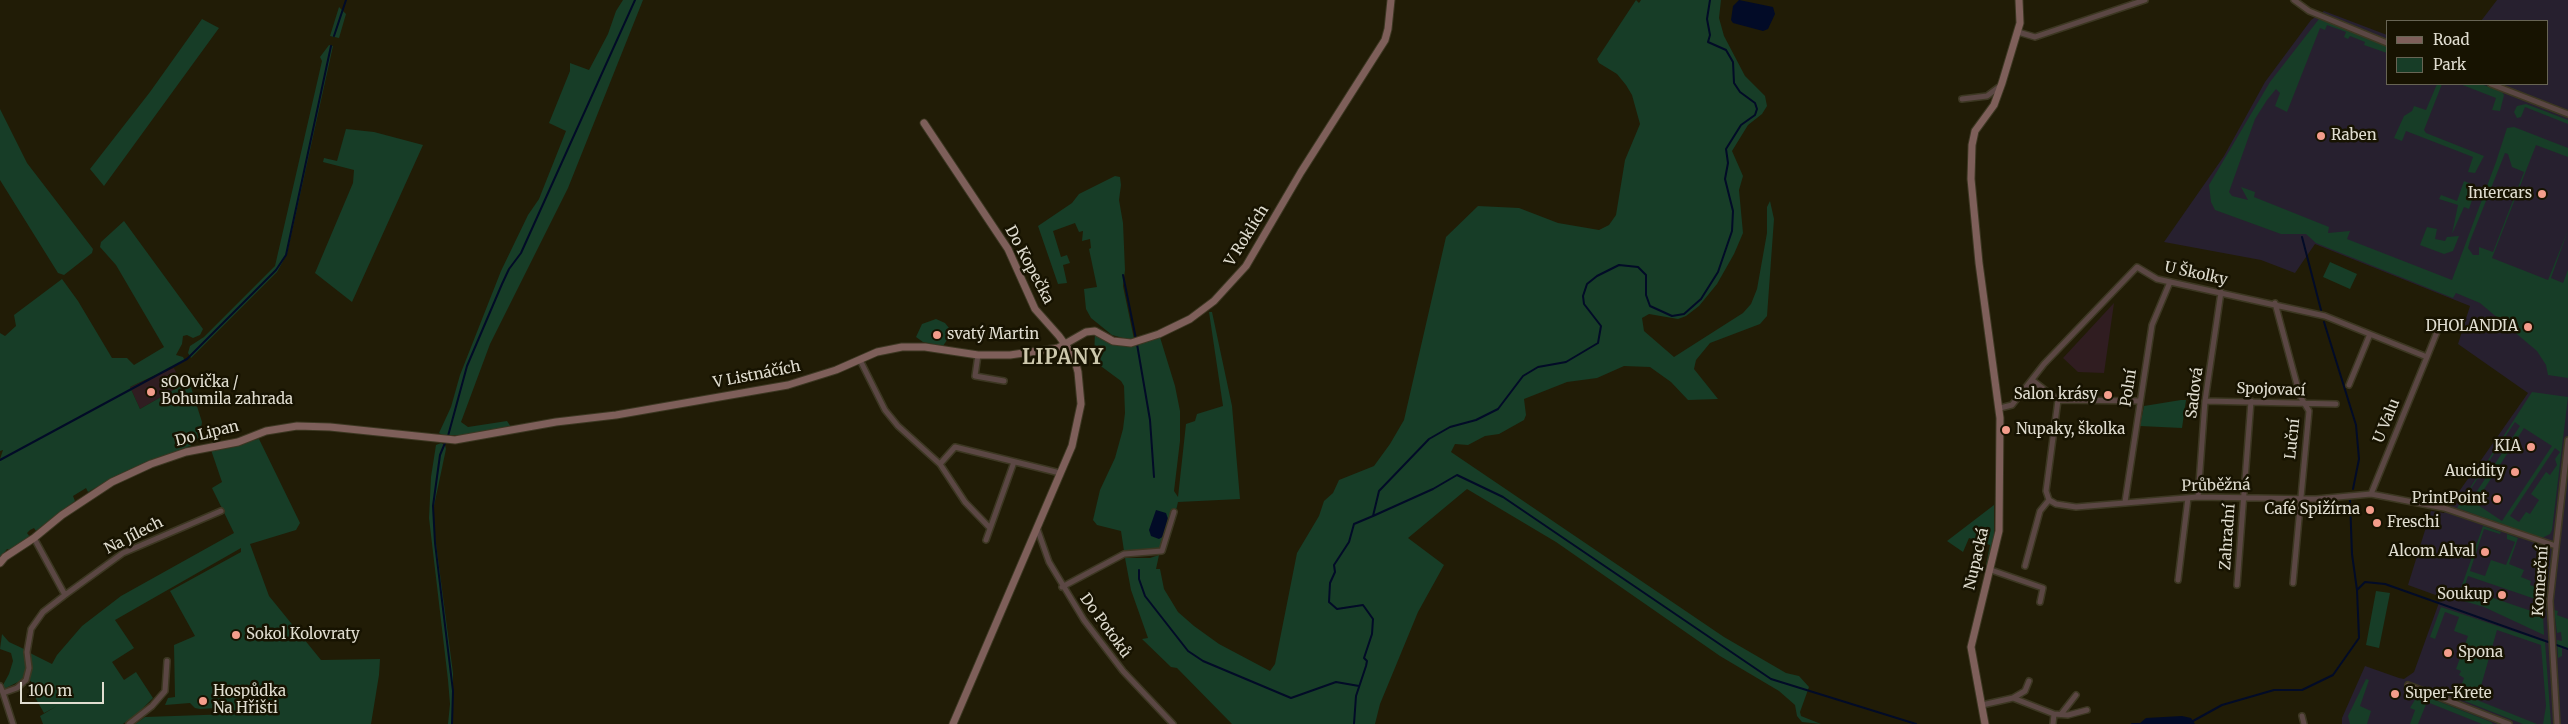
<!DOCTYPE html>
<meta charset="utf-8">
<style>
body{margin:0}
#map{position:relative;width:2568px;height:724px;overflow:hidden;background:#211c06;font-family:Merriweather,serif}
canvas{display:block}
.legend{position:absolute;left:2386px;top:20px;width:162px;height:65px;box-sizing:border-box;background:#171301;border:1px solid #676454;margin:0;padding:6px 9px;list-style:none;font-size:15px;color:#e0ddd0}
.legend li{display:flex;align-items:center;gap:10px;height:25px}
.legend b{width:25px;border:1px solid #676454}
.scale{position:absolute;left:20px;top:682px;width:84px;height:22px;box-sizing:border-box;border:2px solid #e0ddd0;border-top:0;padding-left:6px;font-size:15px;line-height:18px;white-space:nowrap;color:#e0ddd0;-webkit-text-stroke:4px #171301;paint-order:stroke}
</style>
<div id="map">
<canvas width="2568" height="724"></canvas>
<ul class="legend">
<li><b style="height:6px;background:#7e5f5a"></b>Road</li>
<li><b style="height:14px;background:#173d27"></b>Park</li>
</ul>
<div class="scale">100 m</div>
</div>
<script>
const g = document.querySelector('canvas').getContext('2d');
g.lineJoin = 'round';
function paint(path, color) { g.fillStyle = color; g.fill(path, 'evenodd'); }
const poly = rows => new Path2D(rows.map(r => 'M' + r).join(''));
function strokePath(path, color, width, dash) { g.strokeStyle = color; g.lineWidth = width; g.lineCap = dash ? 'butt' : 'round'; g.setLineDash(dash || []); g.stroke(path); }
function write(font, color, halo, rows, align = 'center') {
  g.font = font + ' Merriweather,serif'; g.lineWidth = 5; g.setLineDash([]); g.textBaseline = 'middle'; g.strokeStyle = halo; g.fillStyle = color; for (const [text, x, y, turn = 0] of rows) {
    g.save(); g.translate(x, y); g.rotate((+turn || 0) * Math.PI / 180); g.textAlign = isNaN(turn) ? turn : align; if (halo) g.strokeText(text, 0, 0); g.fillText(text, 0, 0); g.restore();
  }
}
const industrial = poly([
 [2497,0,2568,0,2568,724,2342,724,2342,718,2365,666,2399,678,2404,679,2414,672,2441,597,2408,585,2431,511,2444,513,2528,393,2458,344,2470,306,2315,244,2295,273,2261,260,2164,242,2224,156,2265,82,2311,20,2324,11,2387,35,2387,84,2547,84,2547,21,2481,21]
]);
const education = poly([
 [2114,303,2104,373,2078,372,2063,358],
 [174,368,182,385,140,409,130,387]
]);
const green = poly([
 [623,0,643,0,568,188,490,344,461,422,468,427,507,421,511,427,469,435,442,435,439,433,451,407,460,375,501,271,528,215,539,199,566,131,549,123,570,71,570,63,589,70,608,34,616,11],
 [1636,0,1639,3,1641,0,1721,0,1719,18,1724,36,1745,76,1765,96,1767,106,1762,114,1748,125,1732,151,1743,176,1739,190,1743,233,1734,254,1717,284,1699,306,1686,316,1678,319,1649,314,1642,318,1644,331,1674,357,1743,313,1751,304,1757,289,1767,233,1767,207,1770,201,1774,219,1767,316,1760,324,1710,343,1696,360,1694,369,1718,399,1688,400,1671,382,1650,367,1624,366,1597,378,1567,382,1524,399,1526,415,1524,420,1499,434,1485,436,1468,445,1455,444,1451,452,1724,637,1786,673,1799,676,1809,687,1800,712,1801,716,1821,724,1802,722,1797,716,1795,705,1779,691,1720,656,1556,542,1467,489,1408,538,1444,565,1418,612,1380,704,1375,724,1232,724,1177,668,1171,667,1142,639,1148,638,1131,590,1125,558,1150,558,1159,555,1156,569,1160,569,1164,589,1178,612,1194,626,1219,644,1270,671,1275,664,1297,553,1319,516,1324,501,1333,493,1339,480,1374,466,1390,444,1404,420,1446,237,1478,206,1519,208,1558,223,1599,230,1609,225,1616,215,1625,160,1640,124,1632,95,1626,85,1617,74,1599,63,1597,59],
 [339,7,346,14,339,38,330,36],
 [202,19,219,28,104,186,90,169,150,92],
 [2319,19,2387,46,2387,53,2364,45,2365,42,2350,36,2348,39,2344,37,2346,32,2327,25,2325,30,2320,28,2287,112,2275,106,2280,93,2276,89,2267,100,2255,119,2229,192,2232,196,2248,200,2241,187,2255,192,2254,197,2329,227,2328,233,2350,231,2347,239,2452,280,2496,162,2507,128,2514,127,2568,148,2568,157,2536,145,2492,258,2548,280,2568,230,2551,278,2563,283,2568,270,2568,378,2548,375,2546,365,2537,351,2480,303,2456,293,2453,298,2316,243,2306,234,2281,234,2215,210,2211,202,2209,185,2270,82],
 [2505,153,2508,154,2512,167,2524,172,2493,252,2479,247,2479,255,2473,255,2468,248,2470,241],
 [329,45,333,46,287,254,277,272,191,358,188,353,190,346,204,337,275,266,322,61,320,57],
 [2437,84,2442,84,2424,130,2426,133,2484,156,2475,173,2468,172,2473,157,2406,131,2402,141,2394,138,2404,116,2412,111,2414,106,2426,110],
 [2460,84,2481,84,2502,92,2504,95,2500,111,2492,110,2496,98],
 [2526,104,2568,120,2568,124,2525,107,2521,117,2517,118,2514,112,2517,106],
 [0,109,27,163,93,249,92,253,64,275,58,273,0,180],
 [346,129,374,132,423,145,352,302,315,273,353,183,354,170,323,162,324,158,337,161],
 [1115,176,1120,177,1121,185,1119,200,1123,223,1125,270,1123,286,1134,339,1130,340,1112,335,1091,318,1086,309,1084,289,1097,287,1089,249,1091,248,1090,239,1082,241,1083,231,1079,232,1075,223,1053,231,1061,257,1067,255,1070,263,1063,265,1067,283,1058,284,1038,226,1072,203,1079,194],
 [2464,181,2471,184,2473,197,2469,209,2464,207,2452,234,2458,205,2439,199,2441,195,2457,201],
 [124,221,203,329,200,335,193,338,187,335,183,336,182,344,176,355,183,357,185,361,130,387,140,409,189,381,202,422,200,437,190,446,124,472,88,492,86,488,73,496,75,501,36,531,34,528,30,530,27,533,30,537,12,550,7,549,0,558,0,459,3,450,0,451,0,333,5,336,16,326,14,315,62,279,78,301,112,358,127,358,134,365,164,347,116,265,100,247,101,242],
 [2427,227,2437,229,2435,239,2445,241,2447,237,2459,236,2453,251,2444,254,2420,245],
 [2330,262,2357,274,2350,289,2323,277],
 [1209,312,1212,312,1232,406,1240,499,1178,502,1168,544,1159,549,1124,551,1121,531,1097,525,1093,520,1100,490,1115,458,1123,429,1125,413,1124,386,1121,381,1094,361,1095,331,1121,343,1159,334,1175,386,1180,411,1180,441,1174,491,1178,497,1186,424,1195,421,1197,414,1223,406],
 [936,319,945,323,949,328,949,337,943,346,923,342,916,337,922,324],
 [2532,392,2568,397,2552,530,2550,534,2542,538,2457,508],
 [2515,422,2520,426,2475,494,2470,490],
 [2524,428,2552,446,2502,521,2475,503],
 [2555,448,2560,452,2555,459,2557,465,2550,475,2546,472,2531,494,2539,500,2530,514,2526,512,2519,522,2510,516],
 [2181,400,2186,400,2182,428,2140,426,2144,406],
 [259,439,300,523,296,530,250,544,269,596,321,660,380,659,379,675,371,724,135,724,145,717,232,714,232,707,200,709,195,708,190,703,165,705,168,698,175,697,174,645,195,636,170,591,241,552,241,548,115,620,134,648,112,662,124,680,136,672,153,698,139,712,123,724,43,724,40,716,57,706,44,713,32,692,38,687,28,679,32,669,30,653,52,664,57,655,82,626,121,596,234,533,212,488,222,482,210,447],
 [441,443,445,445,446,449,434,506,434,528,453,673,453,724,448,724,450,704,448,680,429,518,431,477,436,445],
 [1994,505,1994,541,1989,566,1986,565,1990,545,1969,538,1963,552,1947,541],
 [2483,526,2501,532,2500,534,2484,529,2470,571,2485,576,2491,560,2506,565,2515,542,2507,539,2507,534,2518,538,2509,564,2524,570,2521,577,2531,581,2530,585,2536,587,2545,561,2539,555,2543,549,2523,540,2547,551,2548,563,2542,592,2544,635,2484,607,2457,599],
 [2468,576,2541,601,2537,613,2464,588],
 [2376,591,2390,593,2379,648,2366,645],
 [2441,607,2545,642,2551,724,2543,724,2546,706,2541,645,2497,630,2477,700,2537,724,2523,724,2457,698,2464,678,2459,675,2461,671,2456,669,2468,636,2454,631,2459,617,2445,612,2435,639,2430,637],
 [2554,610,2558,611,2557,615,2568,619,2568,649,2562,647,2562,656,2558,658,2557,640,2562,641,2561,632,2557,633],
 [2,634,9,642,24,649,26,668,22,680,4,689,3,685,9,674,13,661,11,653,0,649],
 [2366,679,2369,680,2360,706,2371,711,2367,724,2350,724,2348,716],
 [2425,696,2491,722,2493,724,2482,724,2427,702,2418,724,2410,724,2415,710,2410,708,2416,698,2423,701]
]);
const water = poly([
 [1739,0,1773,7,1775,14,1768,29,1763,31,1733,23,1731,20,1733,6],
 [1156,510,1166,513,1168,519,1164,536,1159,539,1151,536,1149,530],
 [2182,716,2191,718,2195,724,2139,724,2146,718]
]);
const stream = poly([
 [334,36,346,0],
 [2302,237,2321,310],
 [1123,275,1136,339],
 [2324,322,2356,425,2359,459,2353,489],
 [1137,344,1150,420,1154,477],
 [448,436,467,366,502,284,509,269,521,253,635,0],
 [445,443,440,455,433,506,435,543,453,691,452,724],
 [0,460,187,359,276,270,286,255,331,46],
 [2350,500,2352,554,2357,590],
 [1373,516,1433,489,1457,475,1503,497,1771,679,1916,724],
 [1139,570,1139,579,1145,596,1188,651,1203,661,1291,698,1336,682,1359,686],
 [2193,721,2222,705,2274,690,2302,690,2333,675,2359,638,2357,590,2365,582,2385,584,2568,649],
 [1354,724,1356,696,1366,666,1367,661,1364,658,1372,634,1373,619,1363,605,1337,609,1329,602,1330,583,1335,572,1334,565,1349,542,1354,524,1373,516,1379,491,1429,439,1450,427,1476,420,1498,409,1523,376,1538,367,1566,362,1598,343,1601,326,1584,304,1583,296,1587,284,1597,276,1619,265,1638,267,1646,275,1646,295,1650,306,1672,316,1684,314,1701,299,1718,272,1732,231,1733,211,1725,179,1728,163,1726,149,1741,125,1755,115,1757,109,1755,103,1740,92,1734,83,1733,62,1726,50,1708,42,1710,35,1707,19,1710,0],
 [2132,724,2146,724]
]);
const street = poly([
 [2294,0,2309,11,2387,43],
 [2018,32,2035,37,2145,0],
 [2491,84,2568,114],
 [1962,99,1987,96,1999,87],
 [2275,303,2300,396,2309,411,2293,583],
 [978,355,975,376,1004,381],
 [2427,357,2437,332],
 [860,360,885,410,898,426,940,464,965,502,990,528],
 [2032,380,2058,400],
 [2349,385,2370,334],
 [2058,400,2046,491,2049,500,2056,504,2076,507,2198,497,2316,499,2371,494,2444,508,2556,546],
 [2058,400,2140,401],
 [2205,401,2336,404],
 [2000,408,2012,405,2044,364,2137,267,2157,279,2325,316,2427,357,2371,494],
 [940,464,955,447,1060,473],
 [2198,497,2205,401,2221,292],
 [2125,502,2152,325,2170,282],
 [1037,528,1049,562,1084,620,1123,671,1173,724],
 [986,540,1014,462],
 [2025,566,2040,511,2049,500],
 [1991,570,2043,588,2040,602],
 [2178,580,2188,498],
 [2237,585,2251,401],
 [1062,587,1124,554,1162,551,1174,512],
 [65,595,123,553,221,511],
 [2408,685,2509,724],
 [0,686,3,693],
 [2013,698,2054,714,2068,715,2087,710],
 [1982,705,2013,698,2025,691,2029,681],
 [2062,713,2076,695],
 [2302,716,2304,724],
 [13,724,3,693,17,688,26,680,29,668,27,652,31,629,43,612,65,595,34,538],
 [129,724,152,706,165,691,167,661],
 [2053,724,2054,714],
 [2557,724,2550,601,2568,440]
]);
const secondary = poly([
 [924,123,1008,249,1035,309,1059,336,1074,357,1078,372,1081,404,1072,446,953,724],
 [0,563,5,557,34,538,62,515,112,482,151,464,186,452,238,442,266,431,297,426,330,427,455,440,556,422,616,415,788,385,836,370,877,352,902,347,925,347,978,355,1010,355,1058,348,1086,332,1095,331,1113,341,1131,343,1159,334,1190,319,1214,301,1246,266,1301,172,1385,40,1388,29,1391,0],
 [1985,724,1971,647,1999,531,2000,418,1979,263,1971,179,1972,145,1975,131,1994,105,2002,83,2020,23,2019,0]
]);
const markers = [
 [2321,136,5,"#f49d8b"],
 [2542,194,5,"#f49d8b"],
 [2528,327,5,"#f49d8b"],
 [937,335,5,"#f49d8b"],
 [151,392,5,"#f49d8b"],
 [2108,395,5,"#f49d8b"],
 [2006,430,5,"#f49d8b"],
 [2531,447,5,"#f49d8b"],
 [2515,472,5,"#f49d8b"],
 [2497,499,5,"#f49d8b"],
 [2370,510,5,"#f49d8b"],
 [2377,523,5,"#f49d8b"],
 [2485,552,5,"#f49d8b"],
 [2502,595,5,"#f49d8b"],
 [236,635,5,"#f49d8b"],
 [2448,653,5,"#f49d8b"],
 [2395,694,5,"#f49d8b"],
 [203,701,5,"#f49d8b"]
];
const poiNames = [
 ["Raben",2331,136],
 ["Intercars",2532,194,"right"],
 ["DHOLANDIA",2518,327,"right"],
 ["svatý Martin",947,335],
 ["sOOvička /",161,383],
 ["Bohumila zahrada",161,400],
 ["Salon krásy",2098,395,"right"],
 ["Nupaky, školka",2016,430],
 ["KIA",2521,447,"right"],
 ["Aucidity",2505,472,"right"],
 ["PrintPoint",2487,499,"right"],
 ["Café Spižírna",2360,510,"right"],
 ["Freschi",2387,523],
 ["Alcom Alval",2475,552,"right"],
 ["Soukup",2492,595,"right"],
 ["Sokol Kolovraty",246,635],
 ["Spona",2458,653],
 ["Hospůdka",213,692],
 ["Na Hřišti",213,709],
 ["Super-Krete",2405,694]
];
const streetNames = [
 ["V Roklích",1247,236,-58],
 ["Do Kopečka",1029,265,62],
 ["U Školky",2196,274,12],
 ["V Listnáčích",757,375,-11],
 ["Polní",2129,388,-81],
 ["Spojovací",2271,390,2],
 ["Sadová",2195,393,-83],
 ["U Valu",2387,421,-68],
 ["Do Lipan",207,434,-14],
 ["Luční",2293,439,-84],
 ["Průběžná",2216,486,-1],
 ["Na Jílech",134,536,-27],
 ["Zahradní",2228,537,-86],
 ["Nupacká",1977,559,-77],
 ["Komerční",2541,581,-86],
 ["Do Potoků",1105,626,54]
];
const districtNames = [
 ["LIPANY",1063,358]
];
paint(industrial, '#27202f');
paint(education, '#301d21');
paint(green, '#173d27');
paint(water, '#020b27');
strokePath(stream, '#020b27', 2);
strokePath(street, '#3c3722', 8);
strokePath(secondary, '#3c3722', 9);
strokePath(street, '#5b4744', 5);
strokePath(secondary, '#7e5f5a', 7);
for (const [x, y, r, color] of markers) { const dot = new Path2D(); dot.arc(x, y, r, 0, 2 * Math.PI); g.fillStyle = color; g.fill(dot); strokePath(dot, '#171301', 2); }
write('15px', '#e0ddd0', '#171301', poiNames, 'left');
write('15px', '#e0ddd0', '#171301', streetNames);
g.letterSpacing = '1px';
write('bold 20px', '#cdc8ad', '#171301', districtNames);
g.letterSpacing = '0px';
</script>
